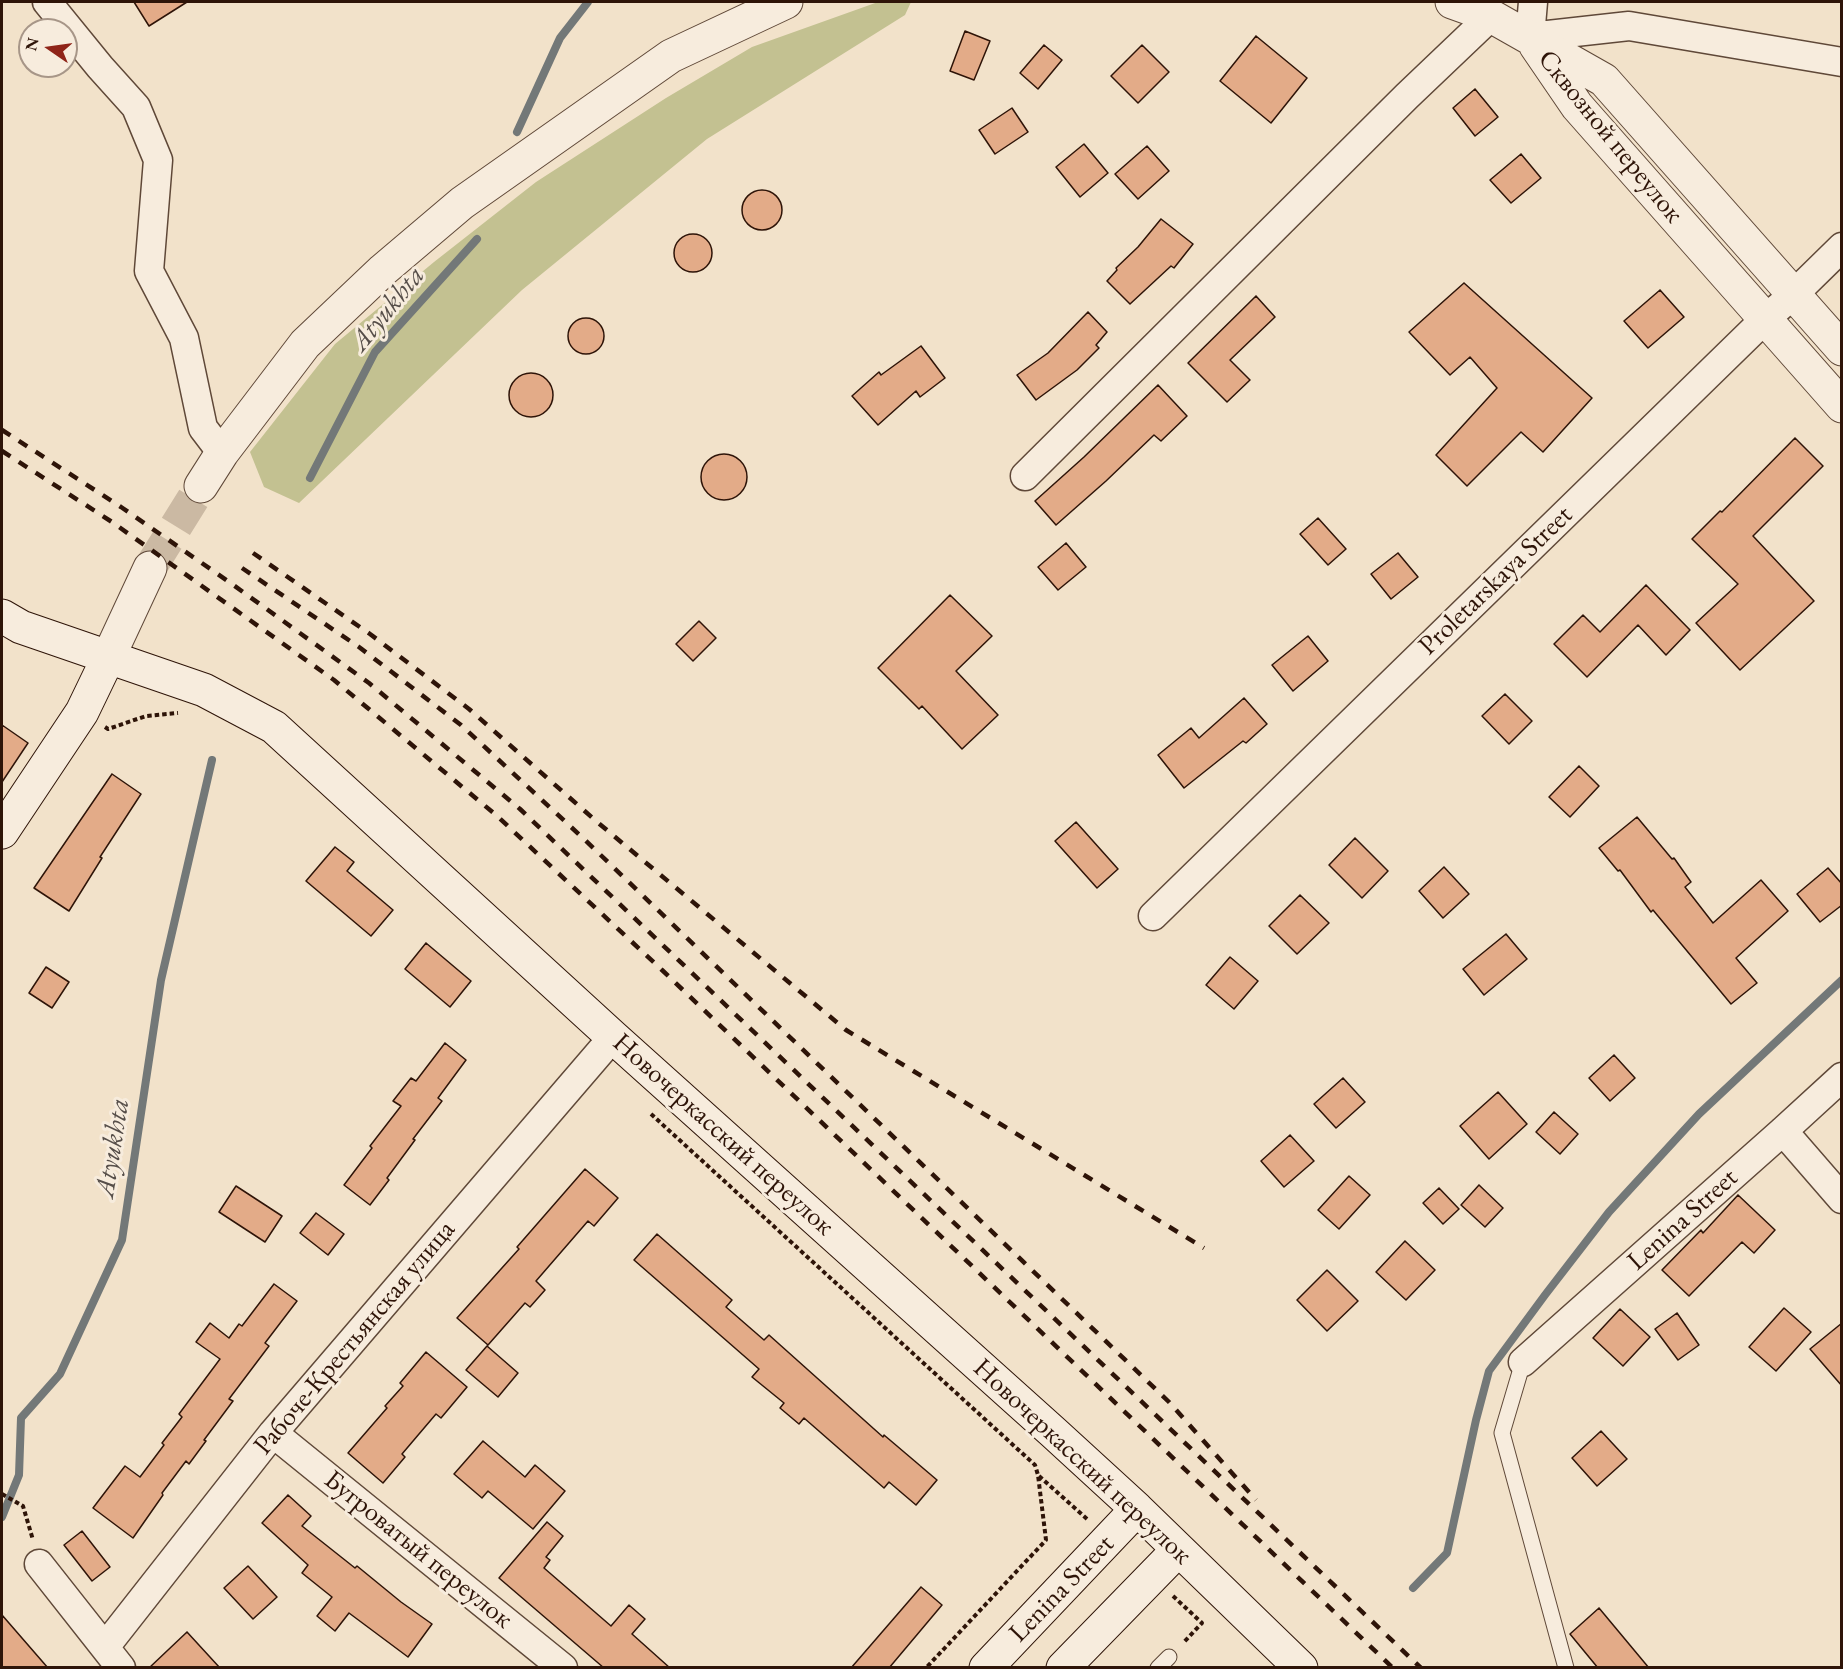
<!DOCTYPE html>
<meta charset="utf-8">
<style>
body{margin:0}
#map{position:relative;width:1843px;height:1669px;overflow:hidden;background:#f2e2ca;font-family:"EB Garamond",serif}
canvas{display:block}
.frame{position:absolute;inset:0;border:3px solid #2e1408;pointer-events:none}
.north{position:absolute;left:18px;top:18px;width:60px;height:60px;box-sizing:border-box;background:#f7ecdd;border:2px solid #a79688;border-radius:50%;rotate:283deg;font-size:16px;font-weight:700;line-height:24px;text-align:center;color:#2e1408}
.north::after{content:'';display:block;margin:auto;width:21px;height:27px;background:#8f2418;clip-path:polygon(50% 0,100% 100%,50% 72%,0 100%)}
</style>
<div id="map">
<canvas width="1843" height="1669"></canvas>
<div class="frame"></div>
<div class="north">N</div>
</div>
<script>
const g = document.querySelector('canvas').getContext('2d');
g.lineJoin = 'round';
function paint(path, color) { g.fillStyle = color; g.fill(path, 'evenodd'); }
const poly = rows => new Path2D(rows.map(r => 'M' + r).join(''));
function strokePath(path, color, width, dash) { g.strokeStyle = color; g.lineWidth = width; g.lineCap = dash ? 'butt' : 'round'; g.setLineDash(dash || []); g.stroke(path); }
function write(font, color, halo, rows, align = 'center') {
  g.font = font + ' "EB Garamond",serif'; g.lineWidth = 6; g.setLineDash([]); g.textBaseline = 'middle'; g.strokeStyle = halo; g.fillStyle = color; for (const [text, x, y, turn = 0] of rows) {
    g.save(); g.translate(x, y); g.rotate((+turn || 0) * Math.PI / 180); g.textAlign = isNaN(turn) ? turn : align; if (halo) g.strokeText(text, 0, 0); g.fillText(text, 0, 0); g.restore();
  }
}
const green = poly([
 [878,2,911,2,905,15,707,139,522,290,299,503,264,487,250,452,335,344,434,262,536,182,666,98,752,47]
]);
const stream = poly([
 [517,132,560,38,588,2],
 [310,478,375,352,477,239],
 [2,1517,19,1475,21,1418,60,1374,122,1240,161,980,212,760],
 [1413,1588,1447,1553,1476,1420,1489,1371,1545,1295,1609,1212,1699,1114,1842,980]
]);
const building = poly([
 [134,2,187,2,149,26,134,2],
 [965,31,990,41,974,80,950,71,965,31],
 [1256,36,1307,78,1271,123,1220,81,1256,36],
 [1044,45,1062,60,1038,89,1020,73,1044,45],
 [1142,45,1169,72,1138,103,1111,76,1142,45],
 [1475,89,1498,117,1475,136,1453,108,1475,89],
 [1012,108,1028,132,995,154,979,130,1012,108],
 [1084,144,1108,173,1080,197,1056,167,1084,144],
 [1147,146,1169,171,1138,199,1115,174,1147,146],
 [1521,154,1541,178,1511,203,1490,180,1521,154],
 '742 210a20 20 0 1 1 40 0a20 20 0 1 1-40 0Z',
 [1161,219,1193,244,1174,268,1171,266,1130,304,1107,281,1117,270,1116,268,1138,247,1161,219],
 '674 253a19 19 0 1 1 38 0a19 19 0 1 1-38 0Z',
 [1464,283,1592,398,1543,452,1521,432,1467,486,1436,455,1497,388,1470,357,1450,375,1409,332,1464,283],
 [1660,290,1684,317,1648,348,1624,321,1660,290],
 [1256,296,1275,317,1230,360,1250,380,1227,402,1188,363,1256,296],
 [1088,312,1107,332,1096,345,1099,348,1077,370,1036,400,1017,375,1048,353,1088,312],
 '568 336a18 18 0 1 1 36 0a18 18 0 1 1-36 0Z',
 [921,346,945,378,920,397,916,391,878,425,852,396,879,372,881,375,921,346],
 '509 395a22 22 0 1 1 44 0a22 22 0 1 1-44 0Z',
 [1158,385,1187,416,1161,441,1154,435,1106,481,1056,525,1035,501,1084,457,1158,385],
 [1795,438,1823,466,1753,536,1814,601,1740,670,1696,623,1738,584,1692,539,1720,511,1722,512,1795,438],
 '701 477a23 23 0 1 1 46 0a23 23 0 1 1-46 0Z',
 [1318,518,1346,549,1328,565,1300,534,1318,518],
 [1066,543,1086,567,1058,590,1038,567,1066,543],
 [1398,553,1418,577,1391,599,1371,574,1398,553],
 [1646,585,1690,630,1666,655,1638,625,1587,677,1554,644,1583,615,1600,632,1646,585],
 [950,595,992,636,956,671,998,715,962,749,922,706,919,709,878,668,950,595],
 [699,621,716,638,693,661,676,644,699,621],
 [1308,636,1328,661,1293,691,1272,665,1308,636],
 [1505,694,1532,721,1509,744,1482,716,1505,694],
 [1244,698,1267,724,1246,743,1243,741,1184,788,1158,755,1191,728,1199,738,1244,698],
 [2,725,28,743,2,782,2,725],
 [1579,766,1599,786,1570,817,1549,797,1579,766],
 [112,774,141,794,100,857,102,858,69,911,34,888,112,774],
 [1637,817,1672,859,1674,858,1691,882,1685,887,1713,923,1761,880,1788,911,1736,958,1757,983,1731,1004,1653,910,1651,912,1620,870,1618,871,1599,848,1637,817],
 [1076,822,1118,869,1097,888,1055,841,1076,822],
 [1355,838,1388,871,1362,898,1329,865,1355,838],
 [335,847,354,862,347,871,393,910,371,936,306,881,335,847],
 [1444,867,1469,894,1443,918,1419,891,1444,867],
 [1828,868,1842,884,1842,905,1820,922,1797,894,1828,868],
 [1300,895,1329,923,1297,954,1269,926,1300,895],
 [1506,934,1527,959,1484,995,1463,969,1506,934],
 [426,943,471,981,450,1007,405,969,426,943],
 [1230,957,1258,981,1234,1009,1206,985,1230,957],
 [46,967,69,982,52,1008,29,993,46,967],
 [445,1043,466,1060,438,1098,442,1101,413,1139,415,1140,387,1178,389,1180,370,1205,344,1185,372,1148,370,1146,401,1106,393,1101,411,1078,416,1081,445,1043],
 [1614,1055,1635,1078,1610,1101,1589,1078,1614,1055],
 [1343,1078,1365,1102,1336,1128,1314,1104,1343,1078],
 [1498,1092,1527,1124,1489,1159,1460,1126,1498,1092],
 [1554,1112,1578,1134,1560,1154,1536,1132,1554,1112],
 [1290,1135,1314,1161,1284,1187,1261,1161,1290,1135],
 [585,1169,618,1198,594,1226,588,1221,536,1281,545,1290,530,1307,525,1303,488,1345,457,1318,519,1249,517,1247,585,1169],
 [1349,1176,1370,1195,1339,1229,1318,1210,1349,1176],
 [1479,1185,1503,1208,1485,1227,1461,1205,1479,1185],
 [236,1186,282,1216,265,1242,219,1212,236,1186],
 [1439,1188,1459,1209,1443,1224,1423,1203,1439,1188],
 [1738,1195,1775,1230,1754,1253,1742,1242,1689,1296,1662,1270,1701,1230,1703,1233,1738,1195],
 [316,1213,344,1234,328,1255,300,1233,316,1213],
 [657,1234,732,1300,726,1307,764,1340,769,1335,883,1437,884,1435,937,1480,916,1505,889,1482,884,1488,804,1418,799,1424,780,1408,784,1403,752,1377,759,1369,634,1260,657,1234],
 [1405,1241,1435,1270,1406,1300,1376,1272,1405,1241],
 [1327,1270,1358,1301,1327,1331,1297,1300,1327,1270],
 [274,1284,297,1301,265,1343,269,1346,229,1399,233,1401,204,1440,206,1441,189,1464,186,1461,162,1493,163,1495,133,1538,93,1508,125,1466,140,1477,164,1445,162,1443,182,1417,179,1414,220,1359,196,1342,210,1323,229,1338,239,1324,242,1326,274,1284],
 [1784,1308,1811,1332,1776,1371,1749,1347,1784,1308],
 [1620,1309,1650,1337,1623,1366,1593,1338,1620,1309],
 [1677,1313,1699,1345,1678,1360,1655,1329,1677,1313],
 [1842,1323,1842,1386,1810,1349,1842,1323],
 [487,1346,518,1373,498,1397,466,1370,487,1346],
 [426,1352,467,1387,441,1418,436,1414,402,1454,405,1457,383,1483,348,1453,387,1408,385,1406,403,1386,400,1383,426,1352],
 [1601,1431,1627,1459,1597,1486,1572,1458,1601,1431],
 [483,1441,525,1477,535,1465,565,1491,533,1529,488,1491,482,1498,454,1474,483,1441],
 [288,1495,311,1516,302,1526,355,1568,357,1566,401,1602,432,1624,408,1657,349,1613,335,1631,317,1616,332,1597,302,1573,308,1565,262,1523,288,1495],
 [547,1522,563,1536,546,1557,550,1560,544,1568,611,1626,629,1605,645,1619,632,1634,670,1668,604,1668,499,1578,547,1522],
 [82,1531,110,1567,92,1581,64,1545,82,1531],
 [248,1566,277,1597,253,1619,224,1588,248,1566],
 [921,1587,942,1605,889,1668,851,1668,921,1587],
 [1599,1608,1649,1668,1598,1668,1570,1634,1599,1608],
 [2,1615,48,1668,2,1668,2,1615],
 [187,1632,220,1668,149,1668,187,1632]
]);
const tertiaryTunnel = poly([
 [150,568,201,486]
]);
const path = poly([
 [105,727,108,729,146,716,178,713],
 [651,1114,1035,1465,1038,1475,1046,1540,926,1668],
 [1039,1476,1087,1519],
 [2,1494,23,1506,33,1540],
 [1173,1596,1202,1623,1183,1643]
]);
const service = poly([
 [1523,1362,1502,1433,1566,1668],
 [1158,1668,1169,1657]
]);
const minor = poly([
 [47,2,100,67,136,107,158,160,149,271,184,338,203,428,222,453],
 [1533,2,1530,37,1629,26,1842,62],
 [1025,476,1407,96,1491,16],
 [1153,916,1764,320,1793,295,1842,247],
 [1783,1131,1842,1199],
 [1523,1362,1783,1131,1842,1077],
 [273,1433,563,1668],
 [39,1564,121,1668],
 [105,1647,273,1433,613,1037]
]);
const tertiary = poly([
 [1452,2,1491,16,1604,80,1842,349],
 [1536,46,1577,106,1842,406],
 [201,486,222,453,305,344,383,270,462,203,671,56,786,2],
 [109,656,150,568]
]);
const secondary = poly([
 [2,616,21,627,204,690,274,727,613,1037,1053,1432,1137,1509,1301,1668],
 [2,832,82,712,109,656],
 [986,1668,1137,1509],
 [1063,1668,1178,1550]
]);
const rail = poly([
 [2,430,121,507,232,584,369,683,520,809,1421,1668],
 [2,451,112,522,334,680,496,815,662,970,1393,1668],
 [253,553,370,634,469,709,596,821,846,1030,1204,1248],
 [242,568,359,647,461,725,584,839,1169,1402,1256,1500]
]);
const streetNames = [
 ["Сквозной переулок",1610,137,51],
 ["Proletarskaya Street",1496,581,-44],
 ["Новочеркасский переулок",723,1135,42],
 ["Lenina Street",1683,1220,-42],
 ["Рабоче-Крестьянская улица",355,1338,-50],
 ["Новочеркасский переулок",1082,1462,43],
 ["Бугроватый переулок",418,1550,39],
 ["Lenina Street",1062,1589,-46]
];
const waterNames = [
 ["Atyukhta",388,309,-51],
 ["Atyukhta",113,1148,-81]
];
paint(green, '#c3c191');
strokePath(stream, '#737878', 8);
paint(building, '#e3ab88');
strokePath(building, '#2e1408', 1.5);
strokePath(tertiaryTunnel, '#cbb9a3', 33, [33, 16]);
strokePath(service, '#5f4838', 17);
strokePath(minor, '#5f4838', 31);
strokePath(tertiary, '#5f4838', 35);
strokePath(secondary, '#2e1408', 35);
strokePath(path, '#2e1408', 4, [4.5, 3]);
strokePath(service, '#f7ecdd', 15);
strokePath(minor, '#f7ecdd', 28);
strokePath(tertiary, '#f7ecdd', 33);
strokePath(secondary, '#f7ecdd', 33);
strokePath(rail, '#2e1408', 4.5, [10, 10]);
write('27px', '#2e1408', '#f7ecdd', streetNames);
write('italic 28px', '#564e49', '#f7ecdd', waterNames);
</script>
